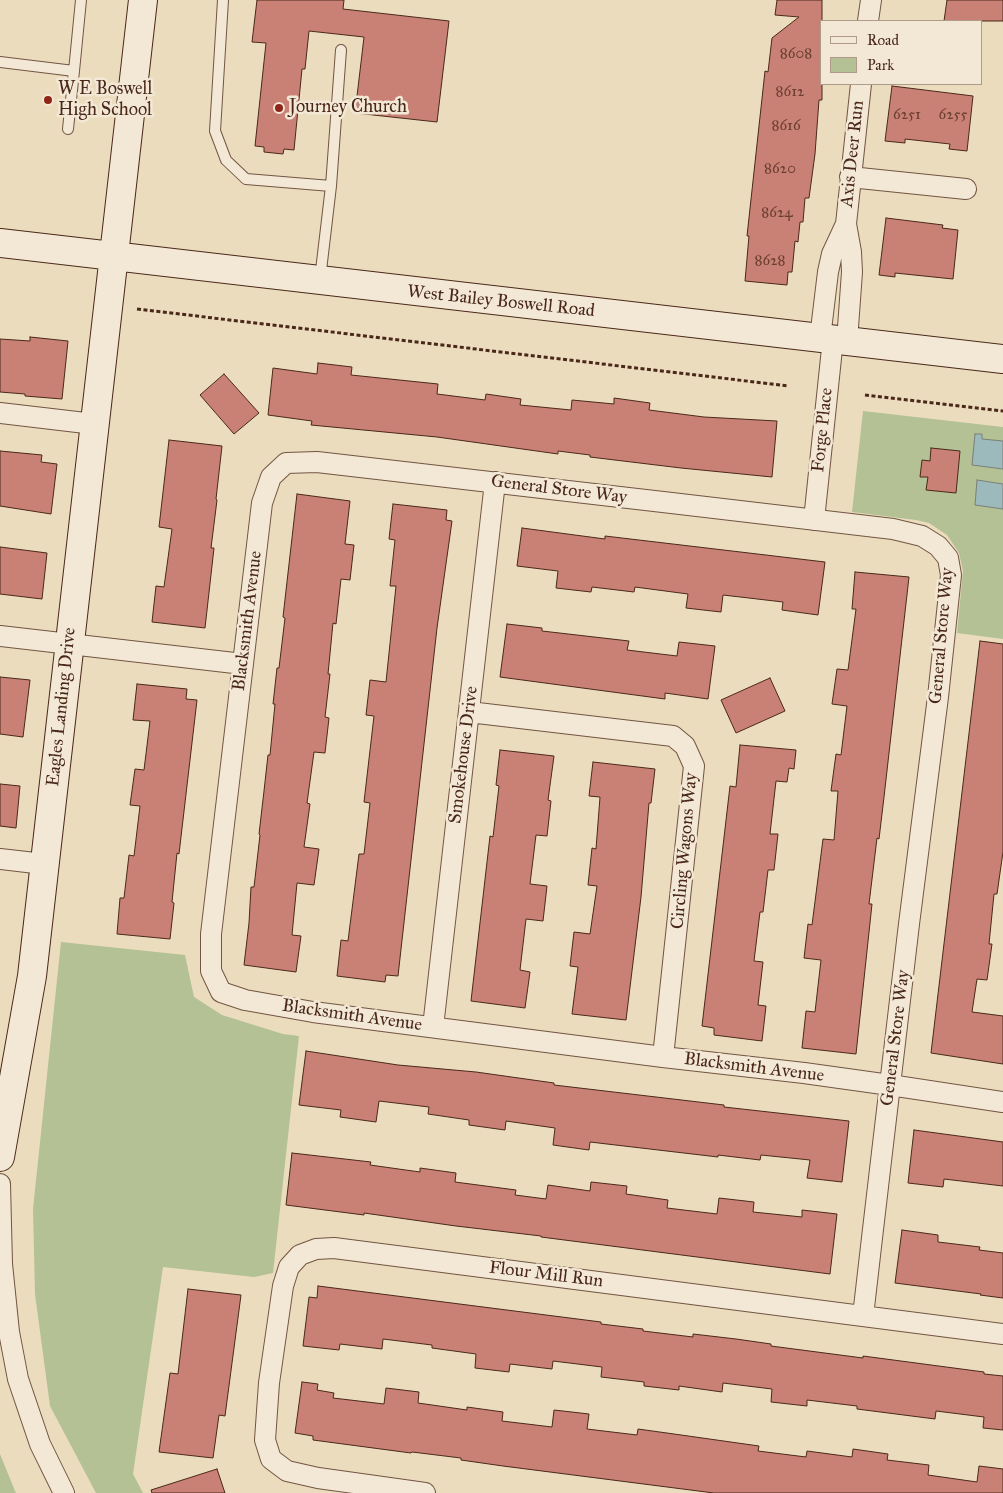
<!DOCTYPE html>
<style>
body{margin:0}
#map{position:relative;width:1003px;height:1493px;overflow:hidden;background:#ebdcbe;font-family:"IM FELL Great Primer",serif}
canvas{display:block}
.legend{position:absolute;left:820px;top:20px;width:162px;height:65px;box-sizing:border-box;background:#f2e8d5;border:1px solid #af9b8a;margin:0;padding:6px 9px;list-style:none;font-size:15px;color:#4a2819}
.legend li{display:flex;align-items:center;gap:10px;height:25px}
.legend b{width:25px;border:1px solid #af9b8a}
</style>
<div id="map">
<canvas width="1003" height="1493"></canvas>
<ul class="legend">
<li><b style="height:6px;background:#f2e8d5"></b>Road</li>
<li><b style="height:14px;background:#b3c194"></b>Park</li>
</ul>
</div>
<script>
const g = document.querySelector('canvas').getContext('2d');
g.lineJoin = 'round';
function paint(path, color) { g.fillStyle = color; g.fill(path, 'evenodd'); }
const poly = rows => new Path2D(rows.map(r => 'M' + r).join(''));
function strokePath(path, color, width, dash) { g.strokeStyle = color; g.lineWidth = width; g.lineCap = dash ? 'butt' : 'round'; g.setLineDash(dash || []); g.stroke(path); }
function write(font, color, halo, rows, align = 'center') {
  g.font = font + ' "IM FELL Great Primer",serif'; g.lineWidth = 5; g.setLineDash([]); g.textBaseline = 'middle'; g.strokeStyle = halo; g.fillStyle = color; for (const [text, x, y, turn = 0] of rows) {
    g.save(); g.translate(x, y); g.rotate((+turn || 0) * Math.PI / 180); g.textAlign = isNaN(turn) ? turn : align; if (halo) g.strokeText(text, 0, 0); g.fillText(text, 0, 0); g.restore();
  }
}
const green = poly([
 [863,411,1003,427,1003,639,957,633,963,571,959,553,947,535,929,523,916,520,852,512],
 [61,942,185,955,194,997,222,1015,283,1034,299,1036,273,1273,254,1277,163,1267,133,1474,143,1493,96,1493,50,1406,35,1294,33,1209],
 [0,1454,15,1491,16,1493,0,1493]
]);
const water = poly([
 [975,434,982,434,982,439,1003,441,1003,469,972,465,975,434],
 [977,480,1003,484,1003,509,975,505,977,480]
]);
const building = poly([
 [257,0,344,0,343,9,449,21,437,122,355,113,364,37,309,31,305,69,302,69,294,150,284,149,283,154,264,152,264,147,255,146,266,43,252,42,257,0],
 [777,0,822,0,822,100,819,100,815,154,809,198,805,198,803,222,800,222,798,242,795,241,792,272,788,272,787,285,745,281,749,236,747,236,765,71,768,72,772,38,799,17,775,15,777,0],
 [947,0,1003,0,1003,21,944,21,947,0],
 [892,86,973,96,967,151,949,149,950,144,905,139,905,143,885,141,892,86],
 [886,218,943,225,942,228,958,230,953,279,895,273,895,277,879,275,886,218],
 [30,337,68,341,62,399,25,396,25,394,0,392,0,339,30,341,30,337],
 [318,363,352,367,351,375,438,384,437,394,485,400,486,394,521,399,520,405,571,410,572,400,614,404,614,398,650,403,649,410,704,417,777,421,772,477,681,468,590,457,590,455,558,451,558,454,437,437,311,425,312,421,268,415,273,368,317,374,318,363],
 [224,374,259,413,234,434,200,395,224,374],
 [169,440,222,446,216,499,217,500,211,548,214,548,205,628,152,622,156,586,164,587,172,529,159,527,169,440],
 [931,448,960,451,956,493,926,490,928,477,920,477,922,460,930,461,931,448],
 [0,451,42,455,41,462,57,464,51,514,0,506,0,451],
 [297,494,350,501,345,544,354,545,350,580,341,579,336,624,333,623,328,674,330,674,325,717,329,718,325,753,314,752,307,803,310,804,304,847,319,849,314,885,297,883,292,935,301,936,296,972,244,965,249,923,251,887,254,887,260,835,259,834,264,791,268,755,270,755,275,704,273,704,277,668,279,668,285,618,283,617,297,494],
 [393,504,447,510,446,520,452,521,437,628,398,976,386,975,385,982,337,976,341,940,348,941,359,854,364,854,370,803,364,802,374,716,366,715,370,680,386,682,396,586,390,586,395,540,389,539,393,504],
 [522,528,605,539,605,536,825,562,818,615,782,610,783,602,723,595,721,612,686,608,688,594,635,587,634,592,592,587,591,592,556,588,558,571,517,566,522,528],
 [0,547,47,553,42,599,0,594,0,547],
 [855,572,909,577,884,797,879,839,877,838,869,904,872,904,856,1054,802,1048,806,1011,815,1012,821,960,804,958,808,924,812,925,823,839,834,840,838,791,831,791,836,754,841,755,847,706,832,704,837,669,848,670,856,609,852,609,855,572],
 [507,624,542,628,542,631,629,641,627,650,677,656,679,642,715,646,708,699,665,693,665,699,500,677,507,624],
 [980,641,1003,644,1003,852,997,894,994,894,989,944,992,944,987,980,977,979,972,1012,1003,1016,1003,1064,931,1053,980,641],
 [0,677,30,680,23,737,0,734,0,677],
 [770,678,785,711,736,733,721,700,770,678],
 [137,684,187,689,186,699,197,700,179,854,177,853,172,902,174,903,170,939,117,934,120,898,124,898,129,855,134,856,140,806,130,805,135,769,144,770,150,721,133,720,137,684],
 [740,745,796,750,794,769,789,768,787,782,776,781,770,834,778,834,774,870,768,870,763,912,760,912,754,961,763,962,758,1005,766,1006,762,1041,714,1035,714,1028,702,1026,730,786,736,787,740,745],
 [500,750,554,756,548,800,551,801,547,836,536,835,530,884,547,886,543,921,526,919,520,970,530,972,525,1008,471,1001,490,836,493,837,499,786,496,785,500,750],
 [593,762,655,769,651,803,649,803,641,897,626,1020,572,1014,578,967,570,966,574,932,590,934,597,886,588,885,592,848,596,849,600,797,589,796,593,762],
 [0,784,20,786,16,828,0,826,0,784],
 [306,1051,398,1065,476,1072,554,1083,554,1085,724,1105,724,1107,849,1121,842,1182,807,1178,810,1160,761,1155,760,1160,718,1155,718,1157,590,1142,589,1150,553,1145,555,1128,506,1121,505,1130,469,1125,469,1120,428,1114,429,1107,379,1101,376,1122,340,1117,341,1110,299,1105,306,1051],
 [914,1130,1003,1142,1003,1186,944,1179,943,1187,908,1183,914,1130],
 [292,1153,371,1162,370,1165,420,1172,420,1168,456,1173,455,1182,516,1190,515,1195,546,1199,548,1185,590,1191,591,1182,627,1186,626,1194,668,1200,667,1208,717,1214,719,1198,754,1202,753,1212,802,1217,802,1210,837,1214,830,1274,541,1237,541,1236,456,1226,364,1213,364,1215,286,1205,292,1153],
 [902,1230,938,1235,938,1242,980,1247,979,1250,1003,1253,1003,1298,980,1295,981,1294,895,1283,902,1230],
 [318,1286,601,1322,601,1324,643,1329,643,1331,693,1337,693,1334,736,1339,771,1344,771,1346,863,1358,863,1356,984,1372,984,1374,1003,1376,1003,1430,983,1428,984,1417,936,1411,935,1419,857,1409,857,1406,807,1400,807,1406,771,1402,772,1389,723,1383,722,1392,679,1386,679,1390,644,1386,644,1382,601,1377,602,1367,553,1361,552,1369,510,1364,509,1372,475,1368,476,1354,432,1348,432,1345,383,1339,382,1349,340,1344,339,1350,303,1346,309,1297,317,1298,318,1286],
 [188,1289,241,1295,225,1416,219,1415,213,1458,159,1452,170,1373,178,1374,188,1289],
 [302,1382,318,1384,317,1390,334,1393,333,1398,384,1404,386,1388,419,1392,418,1403,467,1410,467,1407,503,1412,502,1421,552,1427,554,1410,589,1414,587,1429,637,1435,638,1429,674,1434,759,1446,758,1451,806,1457,807,1451,852,1457,853,1449,888,1454,887,1460,929,1465,928,1475,977,1482,979,1466,1003,1469,1003,1493,714,1493,503,1466,461,1460,461,1458,412,1452,411,1453,313,1440,313,1436,295,1433,302,1382],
 [217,1469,225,1493,152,1493,151,1490,217,1469]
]);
const path = poly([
 [137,309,789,386],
 [865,395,1003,411]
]);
const lane = poly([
 [223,0,215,131,226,160,246,179,331,186,320,279],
 [0,62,74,71,81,0],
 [68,129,74,71],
 [331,186,341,50]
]);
const street = poly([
 [868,21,871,0],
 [850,177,966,189],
 [820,338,828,272,832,254,846,224],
 [847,341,852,272,851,252,846,224,861,84],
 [0,413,94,424],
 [814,520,833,339],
 [0,636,243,664],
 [469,712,673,736,685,746,694,766,663,1057],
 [0,859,44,864],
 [433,1027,495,482],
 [0,1184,2,1264,9,1332,18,1379,40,1444,64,1493],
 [863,1316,872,1238,883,1144,890,1085,909,924,938,697,951,575,948,558,938,546,922,536,893,529,663,502,317,462,286,463,271,477,262,503,211,934,211,971,221,992,245,1000,313,1012,663,1057,804,1073,890,1085,1003,1102],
 [425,1493,318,1478,287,1471,271,1459,265,1440,269,1383,283,1286,289,1267,300,1255,316,1249,334,1248,1003,1334]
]);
const secondary = poly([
 [0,243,1003,359],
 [0,1157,32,976,143,0]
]);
const markers = [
 [48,100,5,"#8f2418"],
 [279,108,5,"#8f2418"]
];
const numberNames = [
 ["8608",796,54],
 ["8612",790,92],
 ["6251",907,115],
 ["6255",953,115],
 ["8616",786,126],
 ["8620",780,169],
 ["8624",777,213],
 ["8628",770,261]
];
const poiNames = [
 ["W E Boswell",58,90],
 ["High School",58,111],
 ["Journey Church",289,108]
];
const streetNames = [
 ["Axis Deer Run",853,154,-84],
 ["West Bailey Boswell Road",501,302,6],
 ["Forge Place",823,430,-84],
 ["General Store Way",559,490,7],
 ["Blacksmith Avenue",248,621,-83],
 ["General Store Way",942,636,-85],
 ["Eagles Landing Drive",62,707,-84],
 ["Smokehouse Drive",464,755,-83],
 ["Circling Wagons Way",685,851,-85],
 ["Blacksmith Avenue",352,1016,8],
 ["General Store Way",896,1038,-83],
 ["Blacksmith Avenue",754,1068,7],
 ["Flour Mill Run",546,1275,7]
];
paint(green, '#b3c194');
paint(water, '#9cb9bb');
strokePath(water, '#7b7f7a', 1);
paint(building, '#c98176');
strokePath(building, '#4a2819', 1);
strokePath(lane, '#725542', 12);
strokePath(street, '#725542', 22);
strokePath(secondary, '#4a2819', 30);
strokePath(path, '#4a2819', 3, [4, 2.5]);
strokePath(lane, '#f2e8d5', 10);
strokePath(street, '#f2e8d5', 20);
strokePath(secondary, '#f2e8d5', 28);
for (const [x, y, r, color] of markers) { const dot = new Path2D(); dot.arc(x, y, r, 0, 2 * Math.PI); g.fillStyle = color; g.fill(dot); strokePath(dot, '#f2e8d5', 2); }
write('15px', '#6a3e30', null, numberNames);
write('18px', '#4a2819', '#f2e8d5', poiNames, 'left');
write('18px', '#4a2819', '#f2e8d5', streetNames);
</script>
